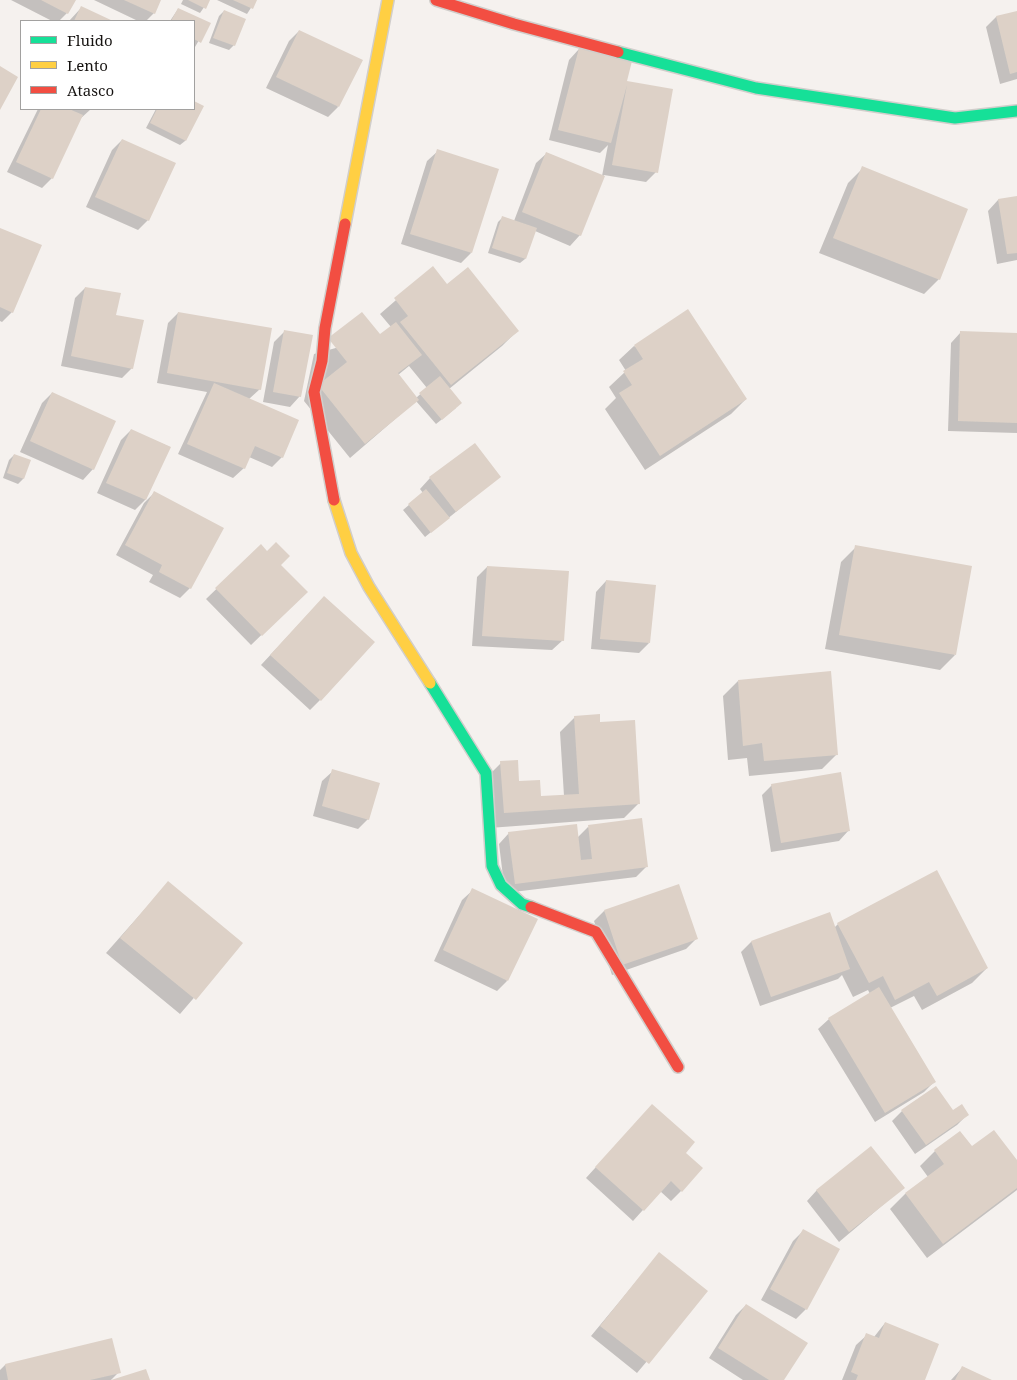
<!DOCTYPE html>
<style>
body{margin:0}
#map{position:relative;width:1017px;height:1380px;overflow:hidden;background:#f5f1ee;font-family:"Noto Serif",serif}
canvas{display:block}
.legend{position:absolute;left:20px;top:20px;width:175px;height:90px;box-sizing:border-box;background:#fff;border:1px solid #a2a1a0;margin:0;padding:6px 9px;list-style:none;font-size:15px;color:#161311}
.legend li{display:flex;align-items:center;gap:10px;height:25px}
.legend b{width:25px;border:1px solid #a2a1a0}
</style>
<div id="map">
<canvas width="1017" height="1380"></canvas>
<ul class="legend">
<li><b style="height:6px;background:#16e098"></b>Fluido</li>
<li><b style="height:6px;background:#ffcf43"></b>Lento</li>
<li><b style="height:6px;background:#f24e42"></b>Atasco</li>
</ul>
</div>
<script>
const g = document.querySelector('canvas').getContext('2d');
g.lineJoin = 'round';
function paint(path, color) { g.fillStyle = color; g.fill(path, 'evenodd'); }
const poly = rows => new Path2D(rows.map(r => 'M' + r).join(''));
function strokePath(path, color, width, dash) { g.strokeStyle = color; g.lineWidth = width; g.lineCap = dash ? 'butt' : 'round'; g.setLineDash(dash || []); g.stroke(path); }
const shadow = poly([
 [11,0,74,0,67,13,59,21,52,21],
 [94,0,160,0,154,13,146,21,138,21],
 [183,0,209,0,200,13,181,4],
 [217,0,256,0,247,14],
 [81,8,110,21,69,21],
 [178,9,209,23,195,47,194,21,170,21],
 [224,11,234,45,229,50,209,43,219,16],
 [1017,12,1017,79,1000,84,986,27,996,17],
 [299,31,338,107,328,117,266,88,289,41],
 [579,49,626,82,671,90,656,172,646,182,604,175,580,235,570,246,535,231,525,259,520,263,488,253,498,222,503,217,514,221,536,163,547,153,602,176,608,145,600,153,549,140,569,60],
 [194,103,202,107,185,141,180,145,146,128,156,109,194,109],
 [38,109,91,109,80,119,52,178,42,188,7,172],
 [122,140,148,220,138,230,86,207,112,150],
 [438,151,471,253,461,263,401,244,427,161],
 [863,168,939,279,924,294,819,253,848,183],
 [1017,197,1017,260,997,264,988,211,998,200],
 [0,229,12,312,2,322,0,321],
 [433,268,447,286,517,331,502,346,449,389,456,408,436,424,416,401,350,458,304,401,314,354,379,336,391,327,380,314],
 [409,366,427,388,416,398,398,375],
 [85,288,132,368,122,378,61,366,75,298],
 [178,313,260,389,249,399,282,457,272,467,249,457,244,468,233,478,178,454,207,392,157,383,168,323],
 [285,331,300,396,290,407,263,402,274,342],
 [961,332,1017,334,1017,433,948,431,951,343],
 [634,346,746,399,731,414,645,470,605,409,616,398,609,387,626,371,619,360],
 [52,393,93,469,83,480,20,452,42,403],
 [131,430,170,447,145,500,135,510,97,493,121,440],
 [14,455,29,461,23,479,18,484,3,478,9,460],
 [499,477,425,537,403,510,423,493,420,489,430,478],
 [154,493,190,588,180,598,149,582,153,575,116,555,144,503],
 [261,546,306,592,251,645,206,599],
 [856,547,955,655,940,670,825,649,841,562],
 [487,567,563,640,552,650,472,646,477,577],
 [606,581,649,643,639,653,591,649,596,592],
 [314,608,320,700,310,710,261,665],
 [738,681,837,754,822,769,749,776,747,758,728,760,723,696],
 [575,717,599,724,639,803,624,818,489,828,486,778,501,763,518,782,540,798,564,796,560,732],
 [333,771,368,819,358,829,313,816,322,781],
 [772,785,849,830,839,841,771,852,762,795],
 [588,827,647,866,636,877,505,893,499,844,509,833,577,838],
 [168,883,241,943,180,1014,106,953],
 [473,890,507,981,497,991,434,961,462,900],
 [604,911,696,939,686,949,612,975,594,921],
 [829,914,834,928,838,924,987,968,972,983,922,1010,914,996,890,1008,934,1082,924,1092,875,1122,818,1029,829,1019,870,994,868,990,853,997,842,975,838,979,760,1006,741,952,751,942],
 [902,1111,953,1112,968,1114,957,1125,915,1154,892,1121],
 [642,1116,684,1153,681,1191,671,1201,660,1191,633,1221,586,1178],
 [960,1133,972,1148,1017,1162,1017,1190,927,1258,890,1209,905,1194,928,1177,920,1166,935,1151],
 [903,1188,839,1242,807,1201,817,1190],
 [803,1231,806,1309,796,1319,761,1300,793,1241],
 [659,1254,706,1291,637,1373,591,1336],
 [746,1305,783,1380,743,1380,709,1358,736,1315],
 [885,1323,923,1380,842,1380,856,1345,867,1335,874,1337],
 [111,1339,119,1372,111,1380,0,1380,0,1370,5,1365],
 [963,1367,989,1380,951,1380]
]);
const building = poly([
 [41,0,76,0,68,14],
 [124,0,161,0,155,14],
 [188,0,210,0,206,9],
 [233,0,257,0,253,9],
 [81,6,113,21,74,21],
 [178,8,211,23,201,43,194,39,194,21,171,21],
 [224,10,246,19,235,46,213,38],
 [1017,11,1017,72,1010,74,996,16],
 [299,30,363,60,339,107,276,77],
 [579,48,632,61,627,81,673,89,658,173,612,165,627,85,611,143,558,130],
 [0,66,18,77,0,110],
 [194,101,204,106,186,141,150,123,157,109,194,109],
 [41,109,69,109,83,115,53,179,16,162],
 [122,139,176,163,149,221,95,197],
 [437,149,499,169,472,253,410,234],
 [546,152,605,176,581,236,522,212],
 [862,166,968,209,940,280,833,238],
 [1017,196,1017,253,1007,254,998,199],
 [502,216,537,228,526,259,492,248],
 [0,228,42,245,13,313,0,307],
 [433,266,447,284,468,267,519,331,451,385,400,322,408,316,394,298],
 [85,287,121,293,116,315,144,320,133,369,71,356],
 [688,309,747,399,660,456,619,393,632,385,623,371,643,359,634,345],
 [178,312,272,328,261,390,167,373],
 [362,312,380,334,396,322,422,355,398,373,419,400,365,444,318,385,347,362,328,338],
 [284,330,313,335,301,397,273,392],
 [960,331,1017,333,1017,423,958,421],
 [440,376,462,403,442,420,419,393],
 [214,383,299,420,283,458,255,446,245,469,187,444],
 [52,392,116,421,94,470,30,441],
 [131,429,171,447,146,500,106,483],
 [475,443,501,477,456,512,429,477],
 [14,454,31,460,24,479,7,473],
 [426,489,450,518,431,533,408,504],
 [154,491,224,528,191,589,159,572,162,565,125,545],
 [276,542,290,556,281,565,308,592,262,636,215,588,261,544,267,551],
 [855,545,972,566,956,655,839,635],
 [487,566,569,571,564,641,482,636],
 [606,580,656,585,650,643,600,639],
 [324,596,375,642,321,701,270,655],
 [831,671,838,755,764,761,762,743,743,746,738,680],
 [600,714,600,722,635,720,640,804,504,813,500,761,518,760,519,781,540,780,541,796,579,794,574,716],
 [332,769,380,783,369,820,322,806],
 [841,772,850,831,781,843,771,784],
 [642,818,648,867,515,884,508,832,577,824,581,860,592,859,588,825],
 [937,870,988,968,937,996,929,982,895,1000,883,976,869,983,837,923],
 [168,881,243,943,196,1000,120,938],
 [679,884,698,939,622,965,604,910],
 [472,888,538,919,508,981,443,950],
 [830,912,850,969,771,997,751,941],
 [879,987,936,1082,885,1113,828,1018],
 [936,1086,953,1110,962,1104,969,1115,926,1145,901,1110],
 [652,1104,695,1142,686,1153,703,1168,682,1192,671,1181,644,1211,595,1167],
 [994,1130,1017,1160,1017,1188,943,1244,905,1193,944,1164,934,1150,960,1131,972,1146],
 [871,1146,905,1188,849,1232,816,1190],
 [803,1229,840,1249,807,1310,770,1289],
 [659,1252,708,1291,649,1364,600,1326],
 [746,1304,808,1343,784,1380,769,1380,718,1348],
 [885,1322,939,1344,925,1380,856,1380,858,1375,851,1372,866,1333,879,1338],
 [112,1338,121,1373,90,1380,8,1380,5,1364],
 [962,1366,992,1380,955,1380],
 [146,1369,150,1380,111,1380]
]);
const fast = poly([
 [618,52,756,88,955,118,1017,111],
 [430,683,486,773,492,866,501,885,522,904,531,907]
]);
const slow = poly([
 [345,224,388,0],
 [334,500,351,553,369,587,430,683]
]);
const jam = poly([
 [436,0,514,24,618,52],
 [334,500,314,392,322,361,325,328,345,224],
 [531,907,596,932,678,1067]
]);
paint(shadow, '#0003');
paint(building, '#ddd1c7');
strokePath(fast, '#d1cecb', 14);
strokePath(slow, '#d1cecb', 14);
strokePath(jam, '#d1cecb', 14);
strokePath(fast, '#16e098', 11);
strokePath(slow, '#ffcf43', 11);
strokePath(jam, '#f24e42', 11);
</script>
